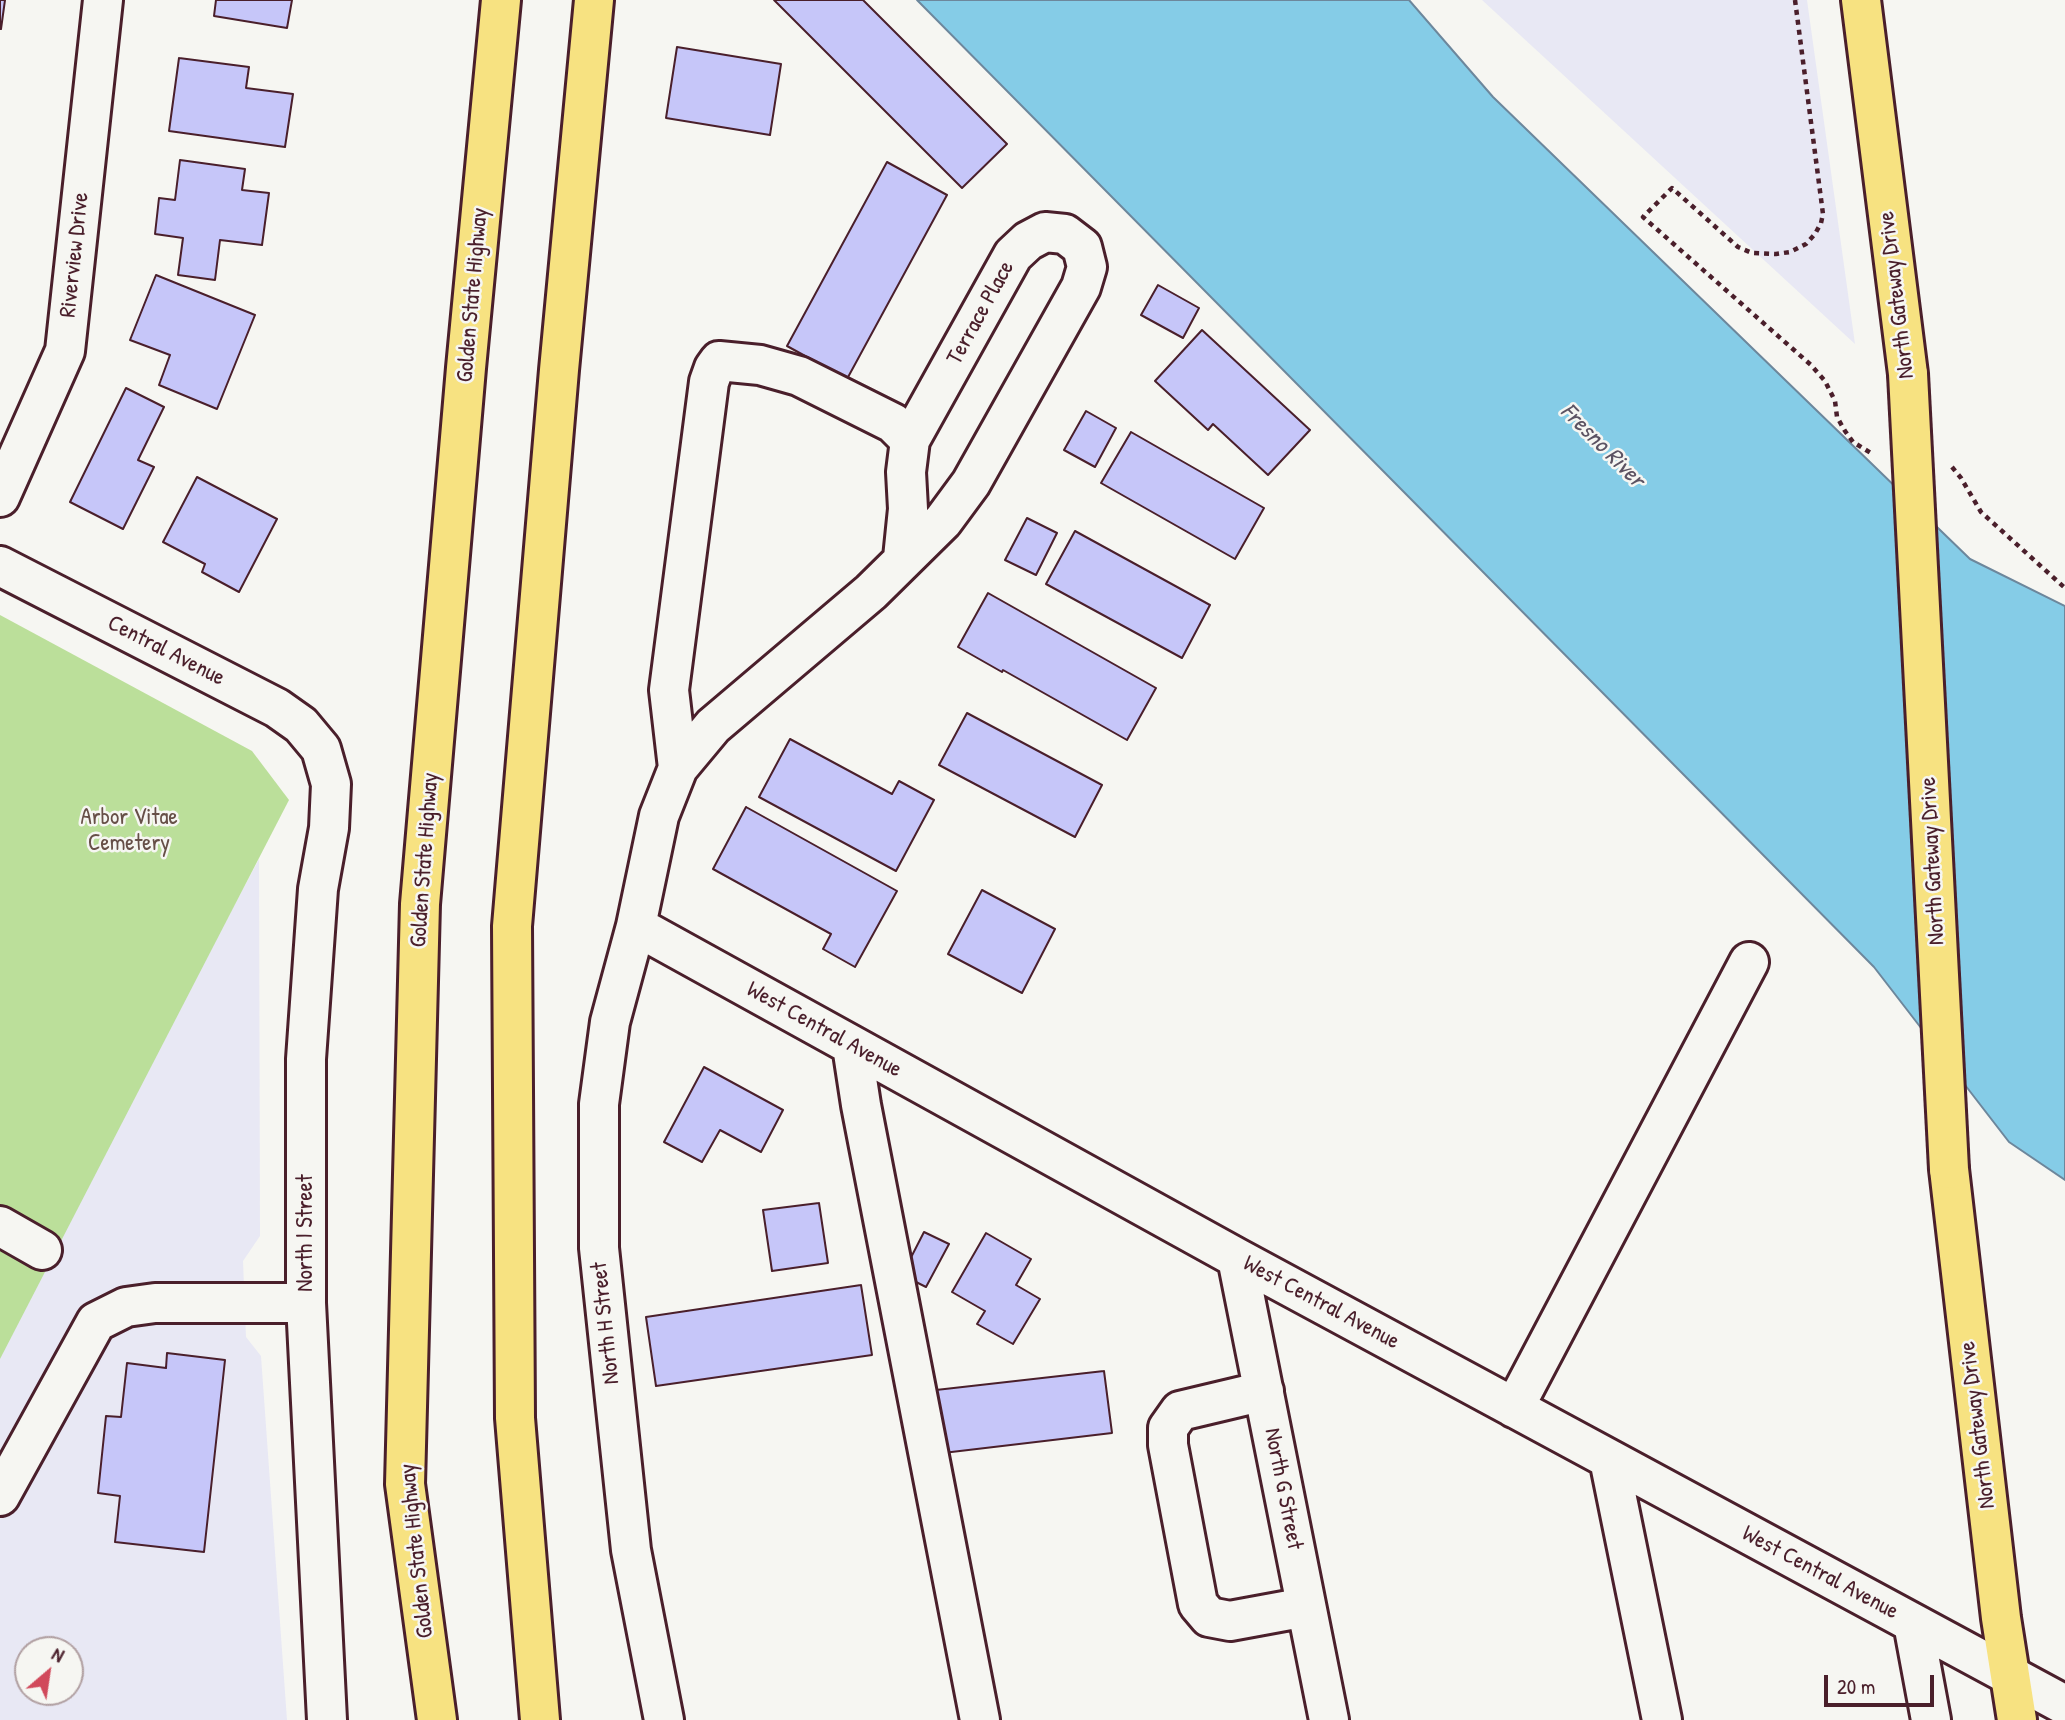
<!DOCTYPE html>
<style>
body{margin:0}
#map{position:relative;width:2065px;height:1720px;overflow:hidden;background:#f6f6f2;font-family:"Patrick Hand",sans-serif}
canvas{display:block}
.north{position:absolute;left:14px;top:1636px;width:70px;height:70px;box-sizing:border-box;background:#f6f6f2;border:2px solid #b1a0a2;border-radius:50%;rotate:29deg;font-size:19px;font-weight:700;line-height:28px;text-align:center;color:#4a1f2b}
.north::after{content:'';display:block;margin:auto;width:24px;height:32px;background:#d1495b;clip-path:polygon(50% 0,100% 100%,50% 72%,0 100%)}
.scale{position:absolute;left:1824px;top:1675px;width:110px;height:32px;box-sizing:border-box;border:4px solid #4a1f2b;border-top:0;padding-left:9px;font-size:21px;line-height:24px;white-space:nowrap;color:#4a1f2b;-webkit-text-stroke:5px #f6f6f2;paint-order:stroke}
</style>
<div id="map">
<canvas width="2065" height="1720"></canvas>
<div class="north">N</div>
<div class="scale">20 m</div>
</div>
<script>
const g = document.querySelector('canvas').getContext('2d');
g.lineJoin = 'round';
function paint(path, color) { g.fillStyle = color; g.fill(path, 'evenodd'); }
const poly = rows => new Path2D(rows.map(r => 'M' + r).join(''));
function strokePath(path, color, width, dash) { g.strokeStyle = color; g.lineWidth = width; g.lineCap = dash ? 'butt' : 'round'; g.setLineDash(dash || []); g.stroke(path); }
function write(font, color, halo, rows, align = 'center') {
  g.font = font + ' "Patrick Hand",sans-serif'; g.lineWidth = 5; g.setLineDash([]); g.textBaseline = 'middle'; g.strokeStyle = halo; g.fillStyle = color; for (const [text, x, y, turn = 0] of rows) {
    g.save(); g.translate(x, y); g.rotate((+turn || 0) * Math.PI / 180); g.textAlign = isNaN(turn) ? turn : align; if (halo) g.strokeText(text, 0, 0); g.fillText(text, 0, 0); g.restore();
  }
}
const built = poly([
 [1482,0,1807,0,1855,344],
 [259,859,260,1236,243,1261,246,1337,261,1356,287,1720,0,1720,0,1344],
 [28,1650,70,1650,70,1692,28,1692]
]);
const green = poly([
 [0,615,252,751,289,800,0,1359]
]);
const water = poly([
 [917,0,1409,0,1493,97,1970,559,2065,606,2065,1180,2009,1142,1874,967,917,0]
]);
const building = poly([
 [0,0,5,0,1,29,0,29,0,0],
 [216,0,292,0,287,28,214,16,216,0],
 [774,0,863,0,1007,144,962,188,774,0],
 [677,47,781,64,770,135,666,118,677,47],
 [179,58,249,67,246,88,293,94,285,147,169,131,179,58],
 [180,160,245,169,242,190,269,193,262,245,220,240,215,280,178,275,183,238,155,234,159,198,175,200,180,160],
 [887,162,947,195,847,379,787,346,887,162],
 [156,275,255,315,217,409,159,385,170,355,130,340,156,275],
 [1158,285,1199,308,1183,338,1141,315,1158,285],
 [1202,330,1310,430,1268,475,1213,424,1208,430,1155,381,1202,330],
 [126,388,164,407,138,460,154,467,123,529,70,502,126,388],
 [1086,411,1116,428,1095,467,1064,450,1086,411],
 [1131,432,1264,508,1235,559,1101,483,1131,432],
 [197,477,277,519,239,592,202,572,205,564,163,542,197,477],
 [1027,518,1057,533,1036,575,1005,560,1027,518],
 [1075,531,1210,605,1182,658,1046,584,1075,531],
 [988,593,1156,688,1127,740,1003,670,1002,672,958,647,988,593],
 [967,713,1102,785,1075,837,939,765,967,713],
 [790,739,892,794,899,781,934,800,896,871,759,797,790,739],
 [746,807,897,891,855,967,823,949,831,934,713,869,746,807],
 [982,890,1055,929,1022,993,948,954,982,890],
 [704,1067,783,1110,761,1152,720,1130,702,1162,664,1142,704,1067],
 [819,1203,828,1263,772,1271,763,1210,819,1203],
 [924,1232,949,1244,926,1287,902,1275,924,1232],
 [986,1233,1031,1259,1016,1285,1040,1299,1013,1344,977,1324,985,1311,952,1292,986,1233],
 [861,1285,872,1355,656,1386,646,1317,861,1285],
 [167,1353,225,1360,204,1552,115,1542,120,1496,98,1493,106,1416,121,1417,127,1363,166,1368,167,1353],
 [1104,1371,1112,1433,943,1453,936,1390,1104,1371]
]);
const path = poly([
 [1795,0,1823,214,1821,223,1815,234,1806,244,1790,252,1776,254,1752,253,1738,247,1672,188,1643,217,1811,365,1825,381,1835,401,1837,417,1845,431,1853,442,1874,455],
 [1952,467,1961,478,1981,512,2065,588]
]);
const minor = poly([
 [0,497,65,351,103,0],
 [0,566,277,708,301,725,321,749,331,784,329,828,318,889,306,1059,306,1303,327,1720],
 [678,768,669,690,709,382,714,368,719,361,760,365,799,376,893,423,910,440],
 [636,926,1237,1258,2065,1705],
 [852,1046,861,1105,980,1720],
 [0,1226,42,1250],
 [1237,1258,1329,1720],
 [1264,1391,1180,1411,1168,1428,1168,1445,1198,1604,1209,1617,1230,1621,1306,1607],
 [1514,1408,1749,962],
 [1609,1459,1662,1720],
 [0,1496,96,1322,126,1307,155,1303,306,1303],
 [1913,1623,1931,1720],
 [664,1720,631,1550,599,1248,599,1104,610,1022,636,926,659,816,678,768,713,726,871,592,943,521,971,483,1081,287,1087,267,1082,247,1065,234,1045,232,1028,241,1013,255,910,440,906,472,908,509,903,558]
]);
const major = poly([
 [1861,0,1908,374],
 [1949,1169,2001,1618,2017,1720]
]);
const highway = poly([
 [437,1720,405,1484,420,904,466,368,501,0],
 [540,1720,515,1418,512,926,559,370,594,0]
]);
const majorBridge = poly([
 [1908,374,1949,1169]
]);
const streetNames = [
 ["Riverview Drive",75,255,-84],
 ["Golden State Highway",473,295,-85],
 ["North Gateway Drive",1897,295,-97],
 ["Terrace Place",981,313,-61],
 ["Central Avenue",166,651,27],
 ["Golden State Highway",425,860,-86],
 ["North Gateway Drive",1933,861,-93],
 ["West Central Avenue",824,1030,29],
 ["North I Street",306,1233,-90],
 ["West Central Avenue",1321,1303,28],
 ["North H Street",606,1323,-96],
 ["North Gateway Drive",1978,1425,-97],
 ["North G Street",1283,1489,79],
 ["Golden State Highway",417,1551,-96],
 ["West Central Avenue",1820,1573,28]
];
const parkNames = [
 ["Arbor Vitae",129,818],
 ["Cemetery",129,844]
];
const waterNames = [
 ["Fresno River",1602,446,45]
];
paint(built, '#e8e8f4');
paint(green, '#bbdf9a');
paint(water, '#85cce7');
strokePath(water, '#6d879c', 2);
paint(building, '#c6c6f9');
strokePath(building, '#4a1f2b', 2);
strokePath(minor, '#4a1f2b', 44);
strokePath(major, '#4a1f2b', 44);
strokePath(highway, '#4a1f2b', 44);
strokePath(path, '#4a1f2b', 4.5, [5, 5]);
strokePath(minor, '#f6f6f2', 38);
strokePath(major, '#f7e281', 38);
strokePath(highway, '#f7e281', 38);
strokePath(majorBridge, '#4a1f2b', 44, []);
strokePath(majorBridge, '#f7e281', 38);
write('23px', '#4a1f2b', '#f6f6f2', streetNames);
write('23px', '#664f47', '#f6f6f2', parkNames);
write('italic 24px', '#5c5363', '#f6f6f2', waterNames);
</script>
